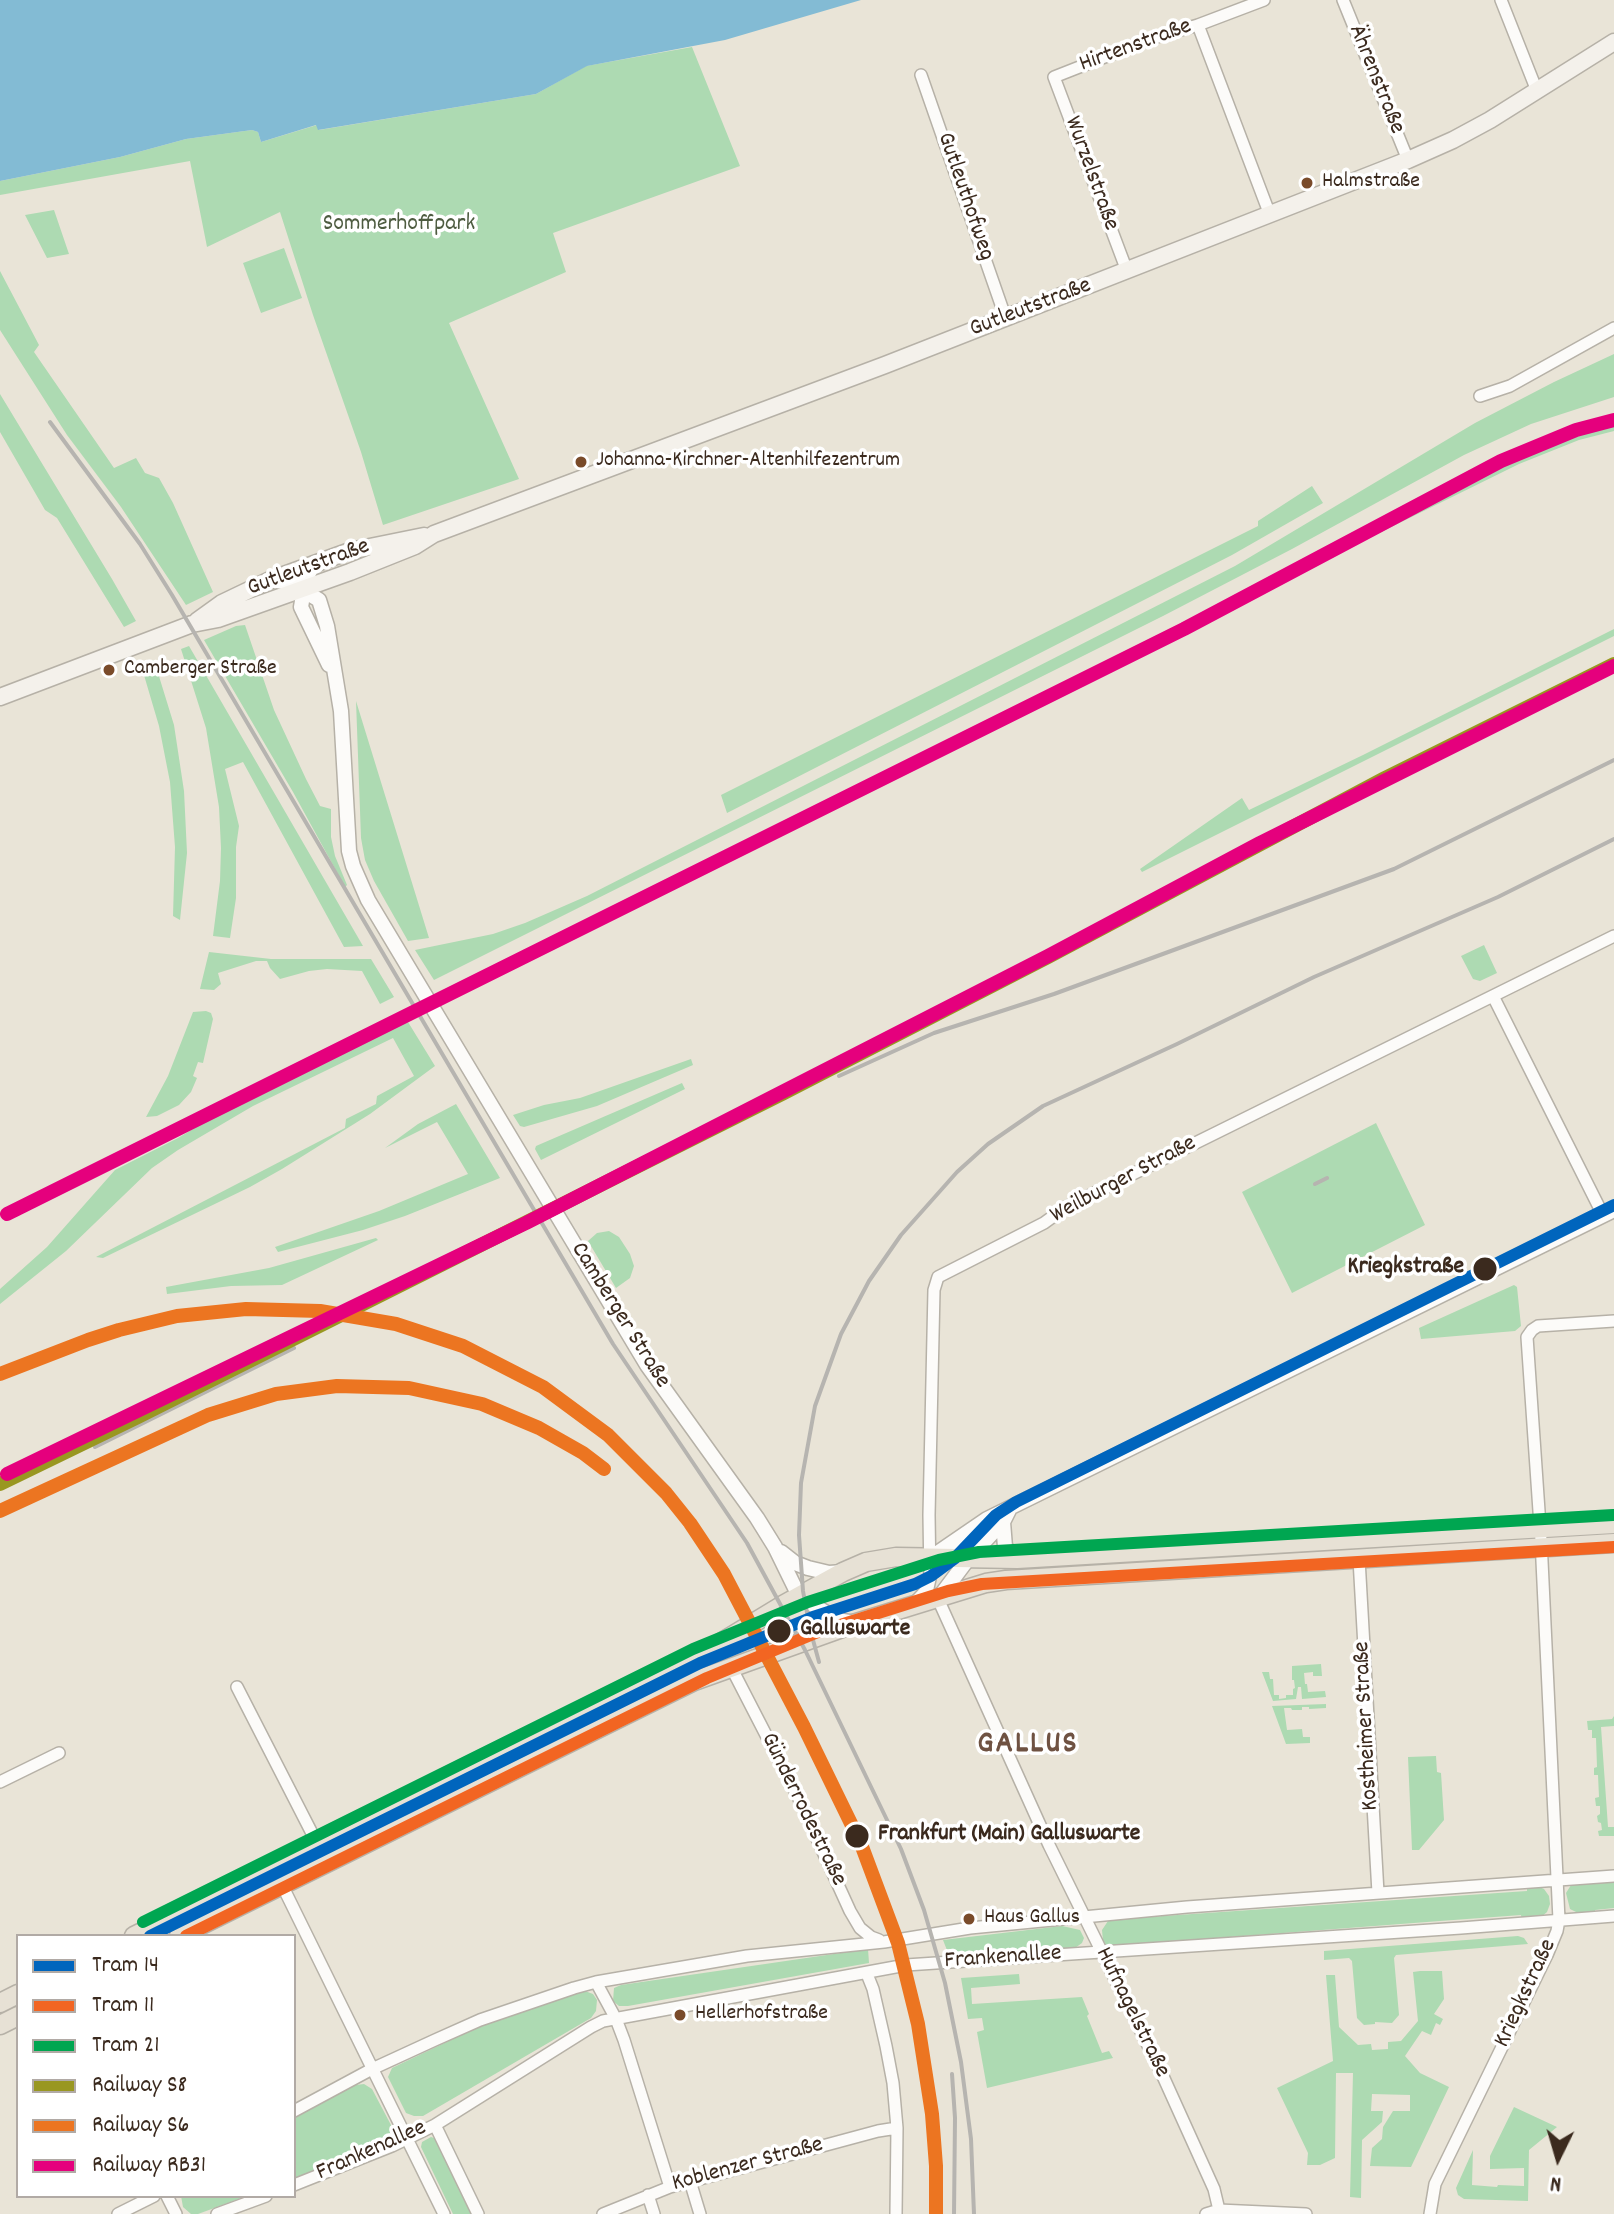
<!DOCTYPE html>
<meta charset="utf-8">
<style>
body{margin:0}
#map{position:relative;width:1614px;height:2214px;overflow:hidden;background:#e9e4d7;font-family:Dekko,sans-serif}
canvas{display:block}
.legend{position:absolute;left:16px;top:1934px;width:280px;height:264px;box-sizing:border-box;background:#fff;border:2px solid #b1aaa5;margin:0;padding:10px 14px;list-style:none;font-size:24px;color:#3b2a1e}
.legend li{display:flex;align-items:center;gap:16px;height:40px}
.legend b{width:40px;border:2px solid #b1aaa5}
.north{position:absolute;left:1518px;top:2118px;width:80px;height:80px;-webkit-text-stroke:6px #fff;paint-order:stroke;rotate:185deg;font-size:22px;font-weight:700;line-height:32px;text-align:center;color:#3b2a1e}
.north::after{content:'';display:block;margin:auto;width:28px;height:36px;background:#3b2a1e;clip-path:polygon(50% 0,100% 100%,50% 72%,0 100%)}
</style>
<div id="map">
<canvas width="1614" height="2214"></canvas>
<ul class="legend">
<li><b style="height:10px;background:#0065bd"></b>Tram 14</li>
<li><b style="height:10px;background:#f26522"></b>Tram 11</li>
<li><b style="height:10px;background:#00a651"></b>Tram 21</li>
<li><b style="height:10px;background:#999721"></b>Railway S8</li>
<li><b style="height:10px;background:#ec7521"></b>Railway S6</li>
<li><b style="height:10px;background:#e5007d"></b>Railway RB31</li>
</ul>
<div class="north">N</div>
</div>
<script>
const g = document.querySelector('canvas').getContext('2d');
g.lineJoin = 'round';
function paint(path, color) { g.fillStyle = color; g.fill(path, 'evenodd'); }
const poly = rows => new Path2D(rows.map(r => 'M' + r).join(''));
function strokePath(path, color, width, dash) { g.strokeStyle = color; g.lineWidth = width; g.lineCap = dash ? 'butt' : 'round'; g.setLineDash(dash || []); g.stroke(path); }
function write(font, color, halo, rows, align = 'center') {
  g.font = font + ' Dekko,sans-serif'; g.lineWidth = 7; g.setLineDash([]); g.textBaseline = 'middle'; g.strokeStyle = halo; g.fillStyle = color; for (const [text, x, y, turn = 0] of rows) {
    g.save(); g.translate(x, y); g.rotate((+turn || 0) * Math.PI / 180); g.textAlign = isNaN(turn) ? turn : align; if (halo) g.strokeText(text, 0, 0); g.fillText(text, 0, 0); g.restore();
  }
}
const green = poly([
 [692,47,740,166,553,233,566,272,449,323,519,479,383,525,361,452,313,315,280,212,207,247,190,161,0,195,0,181,120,157,186,139,252,130,258,132,261,142,317,125,319,130,536,94,586,66],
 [54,210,69,254,47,258,25,215],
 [284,248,302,298,261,313,243,263],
 [0,271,39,345,34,352,114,468,136,458,145,473,159,478,173,503,213,592,186,605,121,507,67,435,0,330],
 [1614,354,1614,397,1531,424,1464,455,1292,549,1163,616,434,980,415,950,493,934,525,923,587,896,1235,566,1475,423,1554,382],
 [0,394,112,579,136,621,124,627,57,518,45,510,0,432],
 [1614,415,1614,431,1579,440,1519,464,1008,716,1000,716,1198,619,1494,460,1556,434],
 [1312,486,1323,503,1232,555,727,813,721,795,1258,526,1258,521],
 [245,625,274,710,306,779,320,806,331,809,331,837,335,856,347,885,345,887,293,792,204,640,236,626],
 [1614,629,1614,636,1142,872,1140,869,1242,798,1249,810,1363,755],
 [189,646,363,946,344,947,243,762,225,769,239,826,236,847,236,898,230,938,213,936,220,881,221,848,219,807,206,728,181,649],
 [154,660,174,725,184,791,187,853,180,920,173,916,175,847,170,782,159,726,141,665],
 [356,701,429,938,408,941,374,881,365,860,361,838],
 [1484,945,1497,973,1480,981,1473,979,1461,956],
 [209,952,271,959,371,959,394,997,380,1004,362,971,327,969,309,971,280,979,270,968,267,961,256,961,218,973,221,984,214,990,200,989],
 [206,1011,211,1013,213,1019,203,1063,198,1062,193,1076,197,1078,191,1092,179,1105,157,1116,146,1117,168,1076,193,1012],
 [408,1022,435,1066,370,1114,282,1169,250,1187,103,1258,96,1257,345,1128,346,1119,376,1104,377,1096,414,1076,393,1038,253,1106,178,1150,152,1168,66,1251,0,1304,0,1289,47,1247,115,1170,178,1138,208,1120,389,1030],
 [691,1059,693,1065,597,1106,524,1127,520,1126,513,1115,544,1105,580,1098],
 [682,1083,685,1089,541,1160,535,1149,536,1146],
 [456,1104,500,1178,405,1216,363,1230,278,1252,275,1247,379,1211,468,1174,437,1122,385,1148,418,1124],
 [1376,1123,1425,1225,1292,1293,1242,1192],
 [609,1231,619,1237,630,1254,634,1266,630,1278,616,1288,588,1241,597,1233],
 [376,1238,378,1240,282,1285,231,1286,167,1294,166,1287,269,1268],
 [1514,1285,1517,1287,1521,1326,1515,1331,1421,1339,1419,1328],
 [1321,1664,1322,1676,1313,1676,1313,1672,1304,1673,1305,1684,1307,1684,1308,1692,1325,1691,1326,1697,1302,1699,1301,1687,1298,1687,1296,1699,1273,1701,1262,1672,1269,1672,1270,1679,1273,1679,1274,1695,1279,1695,1279,1699,1286,1698,1286,1695,1293,1695,1293,1689,1295,1688,1294,1680,1292,1680,1292,1666],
 [1326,1704,1326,1708,1309,1709,1309,1707,1302,1707,1302,1710,1292,1710,1291,1708,1284,1708,1287,1730,1302,1729,1303,1737,1310,1737,1310,1743,1286,1744,1272,1706],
 [1614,1716,1614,1726,1601,1727,1608,1827,1614,1827,1614,1836,1599,1836,1598,1831,1602,1830,1601,1823,1598,1822,1597,1816,1600,1814,1600,1806,1596,1806,1595,1798,1599,1797,1598,1775,1594,1775,1594,1768,1597,1767,1596,1738,1592,1738,1592,1730,1588,1730,1587,1721,1612,1719],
 [1436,1756,1437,1772,1441,1773,1444,1820,1419,1850,1412,1850,1408,1757],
 [1595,1879,1596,1883,1614,1882,1614,1908,1595,1910,1595,1914,1580,1914,1570,1909,1566,1893,1571,1885,1578,1881],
 [1535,1885,1544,1889,1549,1896,1550,1904,1547,1912,1540,1918,1522,1920,1521,1915,1440,1921,1139,1944,1115,1950,1107,1946,1103,1941,1102,1930,1108,1921,1115,1916,1133,1914,1134,1918,1527,1891,1527,1886],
 [1062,1926,1080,1930,1084,1938,1082,1943,1075,1948,950,1958,943,1940],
 [1518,1936,1524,1938,1528,1944,1396,1955,1394,1958,1399,2015,1392,2023,1375,2022,1375,2024,1364,2025,1357,2018,1352,1961,1349,1958,1324,1960,1324,1951],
 [868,1949,869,1963,628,2006,619,2006,613,2001,614,1988,621,1985],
 [1420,1971,1442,1971,1444,1999,1434,2014,1443,2019,1440,2025,1436,2023,1431,2035,1422,2031,1405,2056,1420,2073,1449,2087,1411,2167,1370,2166,1372,2148,1382,2139,1383,2127,1393,2111,1410,2111,1410,2095,1372,2094,1371,2111,1383,2111,1382,2122,1362,2140,1361,2198,1350,2197,1353,2073,1336,2073,1335,2158,1320,2165,1307,2165,1308,2153,1277,2088,1333,2061,1326,1975,1335,1975,1339,2027,1358,2045,1371,2044,1372,2050,1388,2049,1388,2042,1401,2041,1418,2021,1413,1972],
 [1019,1974,1020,1984,971,1988,972,2004,1082,1997,1089,2014,1087,2016,1102,2053,1109,2051,1113,2058,987,2088,977,2032,984,2030,982,2018,968,2019,961,1978],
 [585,1991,593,1994,597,2000,596,2011,591,2018,423,2116,414,2116,406,2113,388,2077,392,2068,480,2026],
 [364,2084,372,2089,391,2125,390,2133,383,2142,294,2179,294,2117,356,2085],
 [1514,2107,1557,2127,1529,2150,1528,2201,1464,2199,1458,2195,1456,2188,1473,2150,1472,2185,1497,2187,1498,2185,1524,2186,1524,2168,1490,2169,1490,2156],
 [431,2137,437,2139,471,2214,453,2214,421,2147,422,2142],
 [181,2196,247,2196,198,2214,191,2214,183,2207]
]);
const water = poly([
 [0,0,861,0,725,40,587,66,536,94,318,130,316,125,261,142,258,132,252,130,186,139,120,157,0,181]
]);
const minor = poly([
 [1343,0,1408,160],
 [1501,0,1537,91],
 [1198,25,1270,215],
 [921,75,1006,319],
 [1127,271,1054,77,1153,38,1198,25,1264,0],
 [1480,396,1510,386,1614,328],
 [1493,996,1603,1215],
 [1359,1559,1378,1893],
 [938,1599,1049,1845,1162,2074,1214,2189,1219,2210],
 [916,1601,928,1588,930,1579,929,1515,934,1290,938,1277,1044,1223,1066,1207,1614,936],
 [731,1667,799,1799,850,1911,860,1928,871,1937,879,1940],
 [237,1687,318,1845],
 [0,1782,59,1753],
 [282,1885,444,2214],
 [867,1974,873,1989,886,2046,893,2083,897,2128,896,2214],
 [596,1982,616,2019,624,2040,670,2187],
 [294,2111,372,2069,435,2040,480,2020,574,1988,596,1982,747,1956,884,1942,970,1928,1187,1907,1614,1876],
 [435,2125,478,2214],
 [690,2181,700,2214],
 [294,2185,392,2146,435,2125,591,2027,603,2021,906,1965,1461,1928,1614,1916],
 [648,2195,654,2214],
 [167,2196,176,2214],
 [118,2214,154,2196],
 [217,2214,266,2196],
 [603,2214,670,2187,878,2131,897,2128],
 [1206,2214,1219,2210,1306,2214],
 [1430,2214,1435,2184,1547,1955,1557,1931,1559,1920,1541,1540,1527,1337,1532,1330,1538,1326,1614,1321]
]);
const tertiary = poly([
 [319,562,311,569,306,578,301,607,329,665],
 [270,580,291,583,319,600,327,626,341,711,349,851,353,866,368,900,647,1365,757,1518,775,1547,799,1596,831,1616,843,1621,855,1623],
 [1003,1522,1005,1547,1017,1559],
 [781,1552,795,1563,808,1568,829,1573,843,1572],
 [930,1558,987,1519,1614,1210],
 [938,1599,968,1559,1003,1522,1009,1510]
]);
const secondary = poly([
 [197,621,222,603,270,580,350,551,424,536],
 [0,697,192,624,218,619,350,572,415,546,434,534,885,365,1408,160,1453,140,1490,120,1614,42]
]);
const primary = poly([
 [134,1936,704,1653,783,1605,843,1572,866,1562,896,1557,1017,1559,1614,1524],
 [179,1936,694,1681,856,1623,986,1583,1006,1580,1614,1543],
 [0,2003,18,1994],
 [0,2025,18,2016]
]);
const rail = poly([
 [50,422,140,544,172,595,613,1344,747,1543,805,1650,901,1849,924,1910,945,1983,961,2062,971,2139,974,2214],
 [839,1076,934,1033,1054,994,1394,869,1614,760],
 [1315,1184,1327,1178],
 [95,1447,294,1348],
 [819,1662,810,1629,803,1591,799,1535,801,1483,815,1406,841,1334,869,1281,901,1235,957,1172,988,1144,1043,1106,1177,1044,1314,977,1498,897,1614,839],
 [952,2074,955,2118,954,2214]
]);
const rail1 = poly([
 [0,1484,138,1417,784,1093,1048,957,1385,778,1614,664]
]);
const rail2 = poly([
 [0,1374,88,1340,119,1330,177,1316,246,1309,320,1311,396,1324,463,1346,543,1387,608,1435,666,1493,690,1523,724,1574,804,1727,861,1844,898,1943,918,2024,932,2114,936,2166,936,2214],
 [0,1511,208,1415,276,1394,337,1386,409,1388,482,1404,539,1428,583,1453,604,1469]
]);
const rail3 = poly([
 [7,1214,1184,629,1501,461,1576,430,1614,420],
 [7,1474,526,1223,1048,956,1260,843,1614,666]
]);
const tram1 = poly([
 [150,1936,700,1663,813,1617,915,1584,931,1576,954,1559,996,1515,1016,1502,1614,1205]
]);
const tram2 = poly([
 [186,1936,707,1678,818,1632,948,1591,982,1584,1614,1547]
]);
const tram3 = poly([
 [143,1922,693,1649,808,1602,939,1560,979,1552,1613,1515]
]);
const markers = [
 [1307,183,7,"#7a4b2a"],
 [581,462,7,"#7a4b2a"],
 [109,670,7,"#7a4b2a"],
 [1485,1269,13,"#3b2a1e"],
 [779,1631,13,"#3b2a1e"],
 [857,1836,13,"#3b2a1e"],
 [969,1919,7,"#7a4b2a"],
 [680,2015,7,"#7a4b2a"]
];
const busNames = [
 ["Halmstraße",1322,183],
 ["Johanna-Kirchner-Altenhilfezentrum",596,462],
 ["Camberger Straße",124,670],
 ["Haus Gallus",984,1919],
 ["Hellerhofstraße",695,2015]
];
const streetNames = [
 ["Hirtenstraße",1136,47,-20],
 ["Ährenstraße",1375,80,68],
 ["Wurzelstraße",1090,174,70],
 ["Gutleuthofweg",964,197,71],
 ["Gutleutstraße",1031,309,-21],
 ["Gutleutstraße",309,569,-20],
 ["Weilburger Straße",1124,1181,-28],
 ["Camberger Straße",619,1316,58],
 ["Kostheimer Straße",1368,1726,-93],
 ["Günderrodestraße",802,1810,64],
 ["Frankenallee",1003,1959,-4],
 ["Kriegkstraße",1527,1994,-65],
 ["Hufnagelstraße",1131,2013,64],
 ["Frankenallee",372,2152,-24],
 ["Koblenzer Straße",748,2166,-15]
];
const parkNames = [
 ["Sommerhoffpark",399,226]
];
const stopNames = [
 ["Kriegkstraße",1464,1269,"right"],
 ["Galluswarte",800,1631],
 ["Frankfurt (Main) Galluswarte",878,1836]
];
const districtNames = [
 ["GALLUS",1028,1747]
];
paint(green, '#addab2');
paint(water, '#83bbd4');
strokePath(minor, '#b6b1a7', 14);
strokePath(tertiary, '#b6b1a7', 17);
strokePath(secondary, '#b6b1a7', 19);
strokePath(primary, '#b6b1a7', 21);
strokePath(minor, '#fcfbf9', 11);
strokePath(tertiary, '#fcfbf9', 14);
strokePath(secondary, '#f4f1eb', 16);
strokePath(primary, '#e7e1d5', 18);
strokePath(rail, '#b6b4b0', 4);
strokePath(rail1, '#999721', 14);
strokePath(rail2, '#ec7521', 14);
strokePath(rail3, '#e5007d', 14);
strokePath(tram1, '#0065bd', 12);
strokePath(tram2, '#f26522', 12);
strokePath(tram3, '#00a651', 12);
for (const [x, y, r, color] of markers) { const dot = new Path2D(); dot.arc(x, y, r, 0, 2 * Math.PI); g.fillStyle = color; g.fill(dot); strokePath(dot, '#fff', 3); }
write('22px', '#3b2a1e', '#fff', busNames, 'left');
write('24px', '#3b2a1e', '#fff', streetNames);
write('24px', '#4e5c41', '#fff', parkNames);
write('bold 24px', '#3b2a1e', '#fff', stopNames, 'left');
g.letterSpacing = '2px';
write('bold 32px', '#6f5242', '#fff', districtNames);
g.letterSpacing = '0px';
</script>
